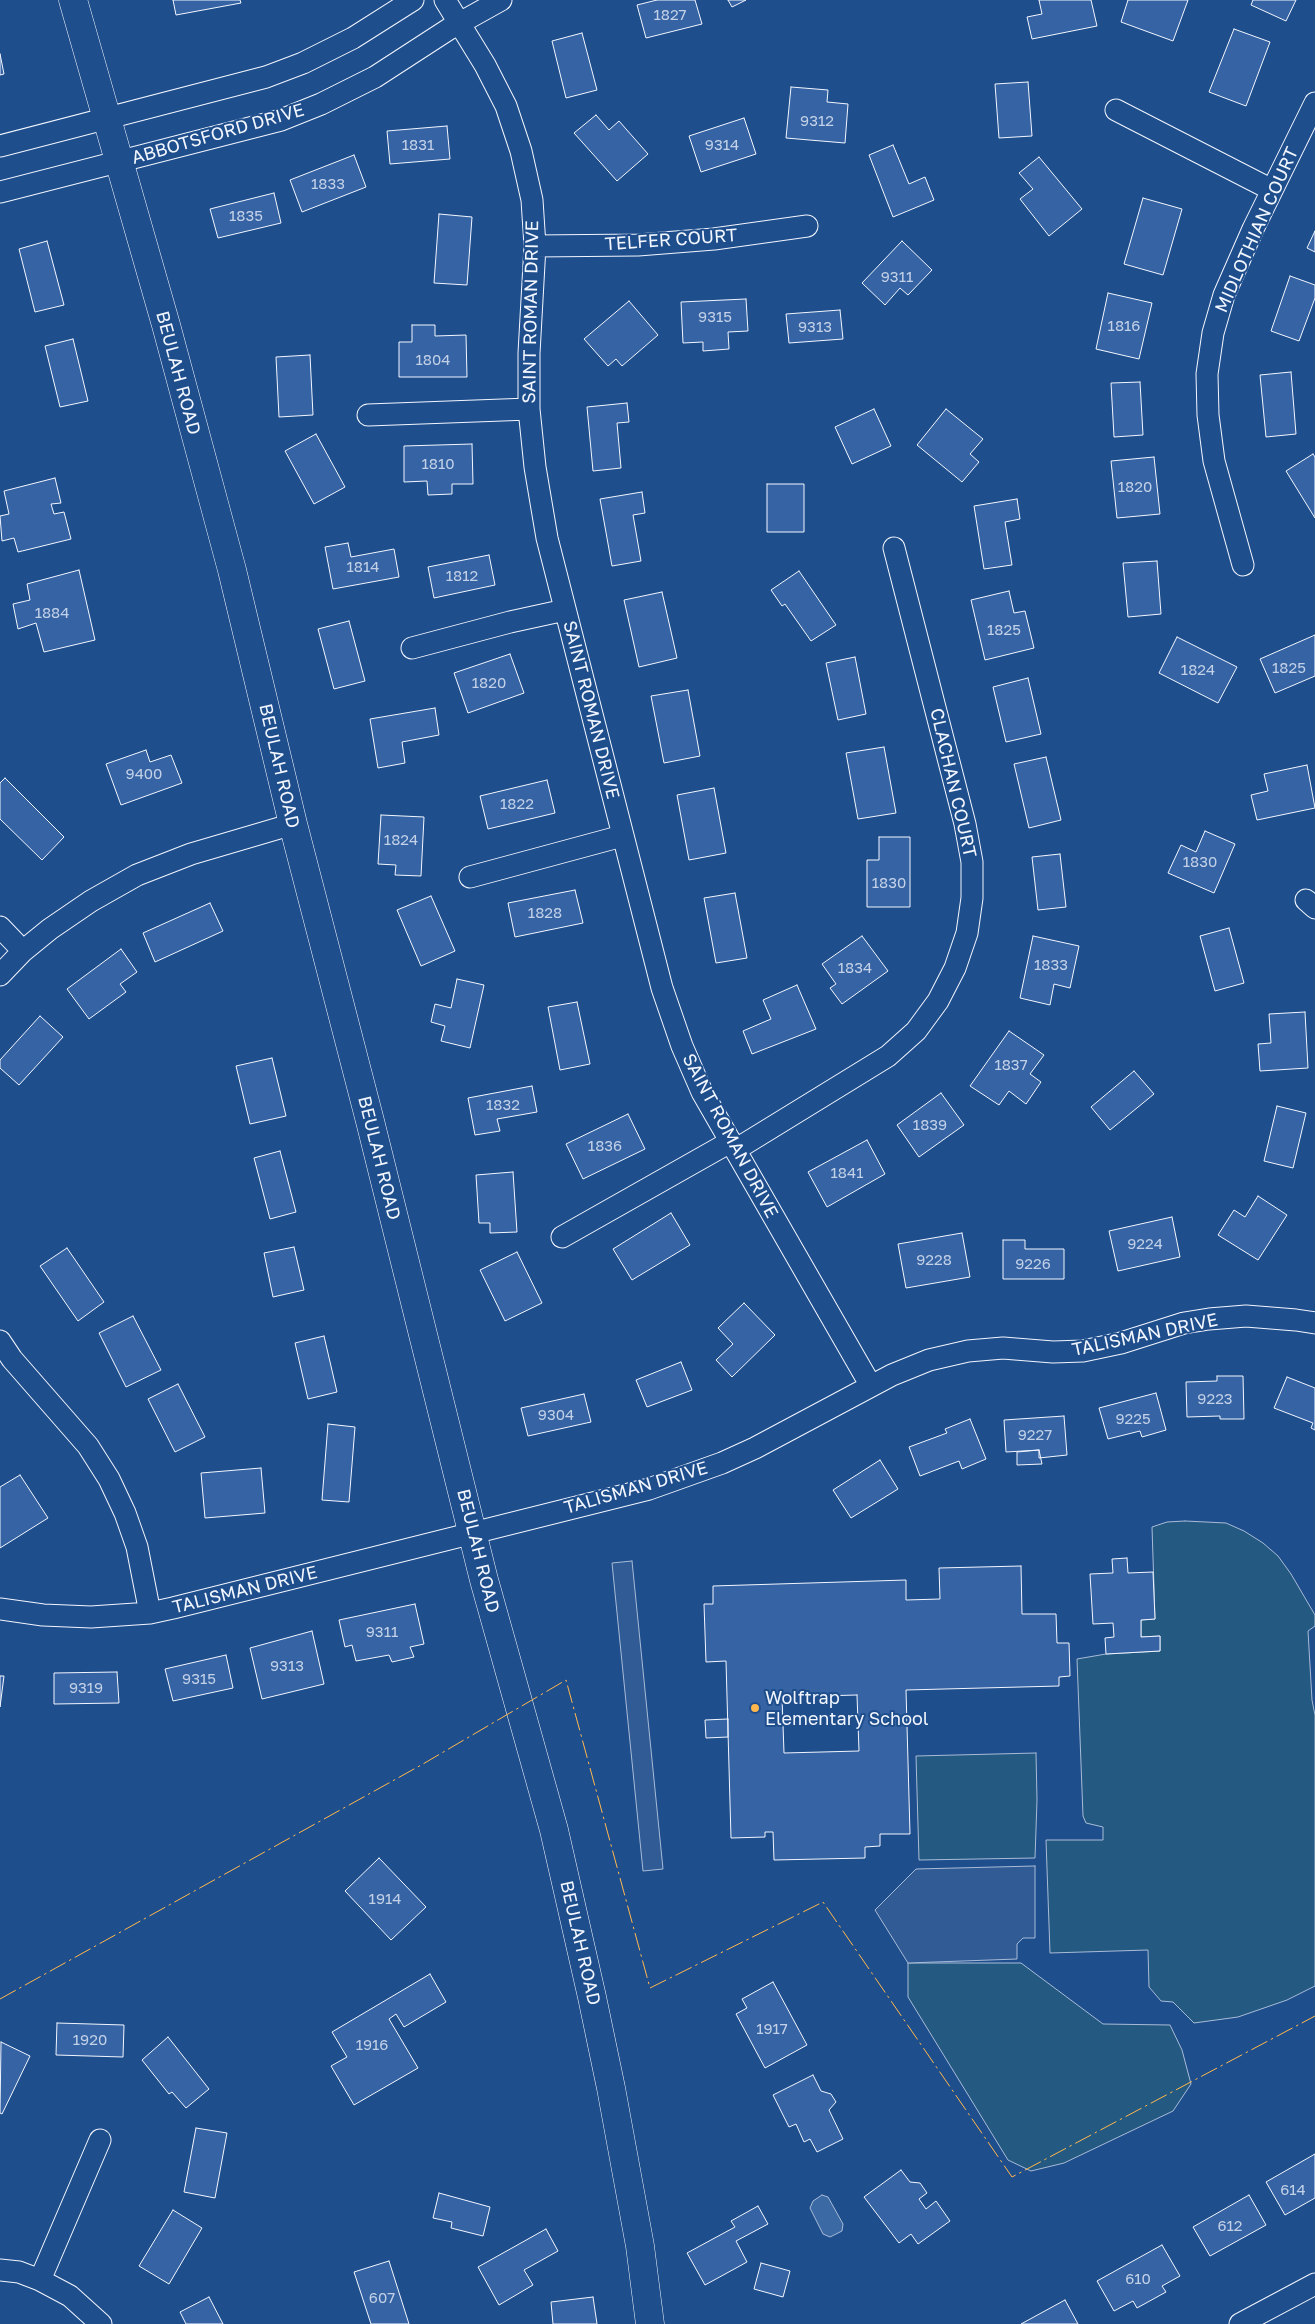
<!DOCTYPE html>
<style>
body{margin:0}
canvas{display:block;background:#1f4e8c}
</style>
<canvas width="1315" height="2324"></canvas>
<script>
const g = document.querySelector('canvas').getContext('2d');
g.lineJoin = 'round';
function paint(path, color) { g.fillStyle = color; g.fill(path, 'evenodd'); }
const poly = rows => new Path2D(rows.map(r => 'M' + r).join(''));
function strokePath(path, color, width, dash) { g.strokeStyle = color; g.lineWidth = width; g.lineCap = dash ? 'butt' : 'round'; g.setLineDash(dash || []); g.stroke(path); }
function write(font, color, halo, rows, align = 'center') {
  g.font = font + ' "Golos Text",sans-serif'; g.lineWidth = 4; g.setLineDash([]); g.textBaseline = 'middle'; g.strokeStyle = halo; g.fillStyle = color; for (const [text, x, y, turn = 0] of rows) {
    g.save(); g.translate(x, y); g.rotate((+turn || 0) * Math.PI / 180); g.textAlign = isNaN(turn) ? turn : align; if (halo) g.strokeText(text, 0, 0); g.fillText(text, 0, 0); g.restore();
  }
}
const green = poly([
 [1185,1521,1226,1523,1244,1531,1263,1543,1278,1556,1291,1574,1315,1615,1315,1626,1308,1631,1312,1700,1315,1715,1315,1986,1287,2000,1238,2017,1194,2023,1173,2002,1161,2001,1149,1987,1148,1950,1050,1953,1046,1840,1103,1840,1103,1827,1086,1823,1083,1816,1077,1659,1106,1654,1160,1651,1160,1636,1141,1637,1141,1620,1155,1619,1152,1527,1167,1522,1185,1521],
 [1036,1753,1037,1800,1035,1858,919,1860,916,1756,1036,1753],
 [908,1963,1021,1963,1103,2024,1170,2025,1182,2050,1191,2084,1173,2111,1064,2163,1031,2171,1008,2160,908,1997,908,1963]
]);
const parking = poly([
 [632,1561,663,1869,643,1871,612,1563,632,1561],
 [1035,1866,1035,1938,1023,1938,1017,1944,1017,1959,908,1963,875,1910,916,1869,1035,1866]
]);
const water = poly([
 [822,2195,828,2197,843,2224,842,2231,830,2237,823,2234,810,2208,813,2201,822,2195]
]);
const building = poly([
 [173,0,240,0,241,3,176,15,173,0],
 [657,0,695,0,702,24,646,38,637,5,657,0],
 [728,0,746,0,732,7,728,0],
 [1039,0,1091,0,1097,26,1032,39,1027,17,1042,14,1039,0],
 [1128,0,1188,0,1173,41,1121,22,1128,0],
 [1253,0,1296,0,1286,21,1251,5,1253,0],
 [1234,29,1270,42,1246,106,1209,92,1234,29],
 [582,33,597,90,566,98,552,41,582,33],
 [0,54,4,74,0,75,0,54],
 [1028,82,1032,136,999,138,995,84,1028,82],
 [791,87,828,90,827,102,848,104,845,143,786,138,791,87],
 [596,115,609,130,619,121,648,154,617,181,574,133,596,115],
 [744,118,756,154,701,172,689,136,744,118],
 [447,126,450,159,390,164,387,131,447,126],
 [893,145,909,184,925,177,934,200,893,217,869,155,893,145],
 [354,155,366,187,302,212,290,180,354,155],
 [1039,157,1082,209,1049,236,1020,199,1033,189,1019,173,1039,157],
 [274,193,281,223,218,238,210,209,274,193],
 [1143,198,1182,209,1163,275,1124,264,1143,198],
 [439,214,472,217,467,285,434,283,439,214],
 [1315,231,1315,252,1307,248,1315,231],
 [47,241,64,305,35,312,19,249,47,241],
 [902,241,932,270,908,295,900,288,885,305,862,283,902,241],
 [1290,276,1315,285,1315,298,1299,341,1271,331,1290,276],
 [1108,293,1152,303,1139,359,1096,349,1108,293],
 [746,299,748,331,728,332,729,349,703,351,703,342,683,343,681,302,746,299],
 [629,301,658,335,622,366,616,359,608,366,584,339,629,301],
 [840,310,843,339,789,343,786,314,840,310],
 [412,325,435,325,435,336,466,335,467,377,399,377,399,342,412,342,412,325],
 [73,339,88,401,60,407,45,346,73,339],
 [310,355,313,415,279,417,276,357,310,355],
 [1291,372,1296,434,1266,437,1260,375,1291,372],
 [1140,382,1143,435,1114,437,1111,383,1140,382],
 [627,403,629,422,617,423,621,468,593,471,587,407,627,403],
 [874,409,891,446,852,464,835,427,874,409],
 [946,409,983,439,970,454,979,462,962,482,917,445,946,409],
 [316,434,345,487,314,504,285,451,316,434],
 [472,444,473,484,452,484,452,494,428,495,427,481,404,482,404,446,472,444],
 [1313,454,1315,457,1315,518,1286,471,1313,454],
 [1154,457,1160,514,1117,518,1111,461,1154,457],
 [55,478,61,503,51,504,54,514,64,512,71,539,18,552,14,538,2,541,0,516,9,514,4,491,55,478],
 [767,484,804,484,804,532,767,532,767,484],
 [642,492,645,513,633,515,641,561,612,566,600,499,642,492],
 [1017,499,1020,519,1005,522,1012,565,984,569,974,506,1017,499],
 [348,543,351,557,394,549,399,577,333,589,325,547,348,543],
 [489,555,495,585,434,598,428,567,489,555],
 [1157,561,1161,614,1128,617,1123,563,1157,561],
 [79,570,95,640,44,652,36,623,18,629,13,604,30,600,27,584,79,570],
 [799,571,836,625,811,641,785,604,782,606,771,590,799,571],
 [1009,591,1014,613,1025,611,1034,648,985,660,971,600,1009,591],
 [662,592,677,658,639,667,624,600,662,592],
 [349,621,365,681,334,689,318,629,349,621],
 [1315,635,1315,676,1275,693,1260,659,1315,635],
 [1177,637,1237,667,1218,703,1159,673,1177,637],
 [510,654,524,693,468,713,454,673,510,654],
 [855,657,866,714,838,720,826,663,855,657],
 [1028,678,1041,734,1006,742,993,687,1028,678],
 [688,690,700,756,664,763,651,696,688,690],
 [435,708,439,735,402,742,405,763,378,768,370,719,435,708],
 [884,747,896,813,858,819,846,753,884,747],
 [146,750,150,762,171,755,182,783,121,805,106,764,146,750],
 [1046,757,1061,820,1029,828,1014,764,1046,757],
 [1307,765,1315,808,1257,820,1251,795,1268,791,1264,774,1307,765],
 [5,778,64,837,42,860,0,819,0,783,5,778],
 [547,780,555,813,488,829,480,796,547,780],
 [714,788,726,853,689,860,677,795,714,788],
 [381,815,424,817,421,876,395,875,396,865,378,864,381,815],
 [1205,831,1235,844,1214,893,1168,873,1181,845,1196,852,1205,831],
 [879,837,910,837,910,907,867,907,867,860,879,860,879,837],
 [1060,854,1066,907,1038,910,1032,857,1060,854],
 [575,890,583,923,515,937,508,903,575,890],
 [735,893,747,958,716,963,704,898,735,893],
 [431,896,455,951,421,966,397,910,431,896],
 [210,903,223,931,155,962,143,933,210,903],
 [1229,928,1244,983,1215,991,1200,936,1229,928],
 [862,936,888,971,842,1004,830,988,836,984,822,964,862,936],
 [1033,936,1079,946,1070,988,1054,984,1050,1005,1020,998,1033,936],
 [121,949,137,972,120,984,126,992,89,1019,67,989,121,949],
 [457,979,484,985,470,1048,441,1041,445,1026,431,1022,435,1004,451,1008,457,979],
 [797,985,816,1029,752,1054,743,1031,771,1019,763,1000,797,985],
 [577,1002,590,1064,560,1070,548,1007,577,1002],
 [1305,1012,1308,1068,1260,1071,1258,1044,1271,1043,1269,1014,1305,1012],
 [40,1016,63,1037,19,1085,0,1068,0,1060,40,1016],
 [1009,1031,1044,1055,1030,1074,1041,1082,1026,1104,1009,1091,999,1105,970,1086,1009,1031],
 [272,1058,286,1116,250,1124,236,1066,272,1058],
 [1134,1071,1154,1094,1110,1130,1091,1107,1134,1071],
 [532,1086,537,1112,497,1119,500,1131,475,1135,468,1098,532,1086],
 [941,1093,964,1125,919,1157,897,1125,941,1093],
 [1277,1106,1306,1113,1293,1168,1264,1161,1277,1106],
 [628,1114,645,1149,583,1179,566,1144,628,1114],
 [867,1140,885,1174,827,1207,808,1172,867,1140],
 [280,1151,296,1212,270,1219,254,1158,280,1151],
 [513,1172,517,1232,490,1233,490,1223,479,1223,476,1175,513,1172],
 [1258,1196,1287,1215,1258,1260,1218,1235,1234,1210,1245,1217,1258,1196],
 [671,1213,690,1245,632,1280,613,1249,671,1213],
 [1172,1217,1180,1257,1118,1271,1109,1231,1172,1217],
 [962,1233,970,1277,906,1288,898,1244,962,1233],
 [1003,1240,1025,1240,1025,1249,1064,1249,1064,1279,1003,1279,1003,1240],
 [294,1247,304,1290,273,1297,264,1253,294,1247],
 [67,1248,104,1302,78,1321,40,1266,67,1248],
 [517,1252,542,1303,505,1321,480,1270,517,1252],
 [744,1303,775,1335,732,1377,716,1360,733,1344,718,1328,744,1303],
 [133,1316,161,1370,126,1387,99,1333,133,1316],
 [324,1336,337,1392,308,1399,295,1343,324,1336],
 [681,1362,692,1390,647,1407,636,1380,681,1362],
 [1217,1376,1243,1376,1244,1419,1220,1419,1220,1416,1187,1417,1186,1382,1217,1381,1217,1376],
 [1287,1377,1315,1388,1315,1430,1311,1428,1313,1423,1274,1408,1287,1377],
 [178,1384,205,1437,175,1452,148,1399,178,1384],
 [1156,1393,1166,1430,1142,1437,1140,1431,1108,1439,1099,1408,1156,1393],
 [584,1394,591,1422,528,1436,521,1408,584,1394],
 [1064,1416,1067,1455,1039,1458,1039,1450,1006,1452,1004,1420,1064,1416],
 [970,1419,986,1459,962,1469,959,1461,920,1476,909,1447,947,1433,945,1429,970,1419],
 [328,1424,355,1427,349,1502,322,1500,328,1424],
 [1039,1450,1042,1464,1017,1465,1017,1452,1039,1450],
 [880,1460,898,1489,851,1518,833,1490,880,1460],
 [261,1468,265,1513,205,1518,201,1473,261,1468],
 [20,1475,48,1518,0,1548,0,1487,20,1475],
 [1127,1558,1128,1573,1153,1572,1155,1619,1141,1620,1141,1637,1160,1636,1160,1651,1106,1654,1105,1638,1114,1637,1113,1623,1093,1624,1090,1574,1113,1573,1112,1559,1127,1558],
 [1021,1566,1022,1614,1056,1614,1057,1643,1069,1643,1070,1676,1059,1677,1059,1686,906,1690,910,1834,880,1834,880,1846,865,1847,865,1858,774,1860,773,1832,765,1832,765,1837,731,1838,726,1661,706,1662,704,1604,713,1604,713,1586,906,1580,906,1600,940,1599,939,1568,1021,1566],
 [857,1695,859,1751,784,1753,782,1697,857,1695],
 [415,1604,424,1644,410,1647,414,1657,392,1662,389,1655,356,1661,352,1645,345,1647,339,1620,415,1604],
 [312,1631,324,1684,262,1699,250,1648,312,1631],
 [226,1655,233,1688,173,1701,165,1669,226,1655],
 [117,1672,119,1703,54,1704,54,1673,117,1672],
 [0,1676,4,1676,0,1707,0,1676],
 [728,1719,728,1737,706,1738,705,1720,728,1719],
 [379,1858,426,1907,391,1940,345,1891,379,1858],
 [430,1974,446,2002,404,2027,396,2014,389,2019,418,2068,354,2105,331,2066,347,2057,332,2032,430,1974],
 [773,1982,807,2045,765,2068,736,2014,747,2008,742,1999,773,1982],
 [57,2023,124,2025,123,2057,56,2055,57,2023],
 [168,2037,209,2089,186,2108,172,2092,169,2094,142,2060,168,2037],
 [1,2042,30,2056,2,2114,0,2113,1,2042],
 [813,2075,821,2091,831,2094,836,2102,829,2110,843,2139,817,2152,810,2139,804,2142,796,2124,789,2127,773,2095,813,2075],
 [196,2128,227,2133,215,2198,184,2192,196,2128],
 [1315,2154,1315,2198,1285,2215,1266,2182,1315,2154],
 [901,2170,910,2182,920,2183,927,2193,919,2199,926,2209,936,2201,950,2221,918,2244,911,2234,899,2243,864,2197,901,2170],
 [439,2193,490,2207,483,2236,451,2228,452,2222,433,2218,439,2193],
 [1249,2195,1266,2225,1210,2256,1193,2227,1249,2195],
 [758,2206,768,2224,736,2241,747,2262,705,2285,687,2253,735,2227,731,2221,758,2206],
 [173,2210,202,2228,169,2284,139,2266,173,2210],
 [546,2229,558,2251,524,2270,533,2285,499,2305,478,2267,546,2229],
 [1162,2245,1180,2276,1162,2286,1166,2292,1137,2308,1133,2301,1114,2311,1097,2281,1162,2245],
 [389,2261,409,2324,371,2324,354,2272,389,2261],
 [761,2263,790,2271,783,2297,754,2289,761,2263],
 [209,2297,223,2324,186,2324,180,2312,209,2297],
 [593,2297,597,2324,553,2324,551,2302,593,2297],
 [1065,2300,1078,2324,1021,2324,1065,2300]
]);
const minor = poly([
 [445,0,485,65,506,106,521,151,532,200,535,246,529,353,529,409,535,467,547,538,662,988,682,1046,702,1092,871,1386],
 [1116,110,1272,190],
 [0,146,266,77,303,63,353,38,413,0],
 [0,192,281,120,321,104,375,77,449,29,501,0],
 [535,246,638,245,714,239,807,226],
 [368,415,529,409],
 [1243,565,1214,461,1208,415,1207,374,1213,333,1224,295,1253,229,1315,103],
 [412,648,510,622,565,610],
 [470,877,622,836],
 [1306,900,1315,908],
 [0,927,23,951],
 [0,975,23,951,50,929,91,901,137,875,191,854,293,824],
 [735,1150,888,1056,916,1031,938,1001,955,968,967,933,972,898,972,862,965,824,894,548],
 [562,1237,730,1142],
 [0,1341,12,1359,88,1446,109,1479,125,1513,137,1547,150,1613],
 [0,1609,43,1615,91,1617,150,1613,173,1608,649,1489,722,1463,755,1448,892,1375,929,1360,968,1351,1003,1348,1053,1352,1083,1351,1121,1343,1184,1323,1209,1319,1246,1316,1296,1320,1315,1323],
 [0,2270,19,2272,40,2280,70,2296,101,2324],
 [40,2280,100,2140],
 [1240,2324,1315,2284]
]);
const secondary = poly([
 [73,0,166,325,232,570,293,824,370,1121,484,1580,554,1830,592,1997,611,2088,640,2246,650,2324]
]);
const power = poly([
 [0,1999,423,1764,566,1680,650,1988,823,1902,1012,2177,1315,2016]
]);
const markers = [
 [755,1708,5,"#ffb74d"]
];
const numberNames = [
 ["1827",670,15],
 ["9312",817,121],
 ["1831",418,145],
 ["9314",722,145],
 ["1833",328,184],
 ["1835",246,216],
 ["9311",897,277],
 ["9315",715,317],
 ["1816",1124,326],
 ["9313",815,327],
 ["1804",433,360],
 ["1810",438,464],
 ["1820",1135,487],
 ["1814",363,567],
 ["1812",462,576],
 ["1884",52,613],
 ["1825",1004,630],
 ["1825",1289,668],
 ["1824",1198,670],
 ["1820",489,683],
 ["9400",144,774],
 ["1822",517,804],
 ["1824",401,840],
 ["1830",1200,862],
 ["1830",889,883],
 ["1828",545,913],
 ["1833",1051,965],
 ["1834",855,968],
 ["1837",1011,1065],
 ["1832",503,1105],
 ["1839",930,1125],
 ["1836",605,1146],
 ["1841",847,1173],
 ["9224",1145,1244],
 ["9228",934,1260],
 ["9226",1033,1264],
 ["9223",1215,1399],
 ["9304",556,1415],
 ["9225",1133,1419],
 ["9227",1035,1435],
 ["9311",382,1632],
 ["9313",287,1666],
 ["9315",199,1679],
 ["9319",86,1688],
 ["1914",385,1899],
 ["1917",772,2029],
 ["1920",90,2040],
 ["1916",372,2045],
 ["614",1293,2190],
 ["612",1230,2226],
 ["610",1138,2279],
 ["607",382,2298]
];
const streetNames = [
 ["ABBOTSFORD DRIVE",218,134,-16],
 ["MIDLOTHIAN COURT",1257,230,-66],
 ["TELFER COURT",671,240,-4],
 ["SAINT ROMAN DRIVE",531,312,-89],
 ["BEULAH ROAD",178,373,75],
 ["SAINT ROMAN DRIVE",591,710,76],
 ["BEULAH ROAD",279,766,77],
 ["CLACHAN COURT",953,783,77],
 ["SAINT ROMAN DRIVE",730,1136,62],
 ["BEULAH ROAD",379,1158,76],
 ["TALISMAN DRIVE",1145,1335,-12],
 ["TALISMAN DRIVE",636,1488,-16],
 ["BEULAH ROAD",478,1551,76],
 ["TALISMAN DRIVE",245,1590,-14],
 ["BEULAH ROAD",580,1943,77]
];
const poiNames = [
 ["Wolftrap",765,1698],
 ["Elementary School",765,1719]
];
paint(green, '#245a82');
strokePath(green, '#a8bbd7', 1);
paint(parking, '#305b95');
strokePath(parking, '#a8bbd7', 1);
paint(water, '#3b69a3');
strokePath(water, '#a8bbd7', 1);
paint(building, '#3563a3');
strokePath(building, '#f2f6ff', 1);
strokePath(minor, '#f2f6ff', 23);
strokePath(secondary, '#f2f6ff', 29);
strokePath(minor, '#1f4e8c', 21);
strokePath(secondary, '#1f4e8c', 28);
strokePath(power, '#ffb74d', 1, [18, 4, 2.5, 4]);
for (const [x, y, r, color] of markers) { const dot = new Path2D(); dot.arc(x, y, r, 0, 2 * Math.PI); g.fillStyle = color; g.fill(dot); strokePath(dot, '#1f4e8c', 2); }
write('15px', '#c3d1e8', null, numberNames);
write('18px', '#f2f6ff', '#1f4e8c', streetNames);
write('18px', '#f2f6ff', '#1f4e8c', poiNames, 'left');
</script>
